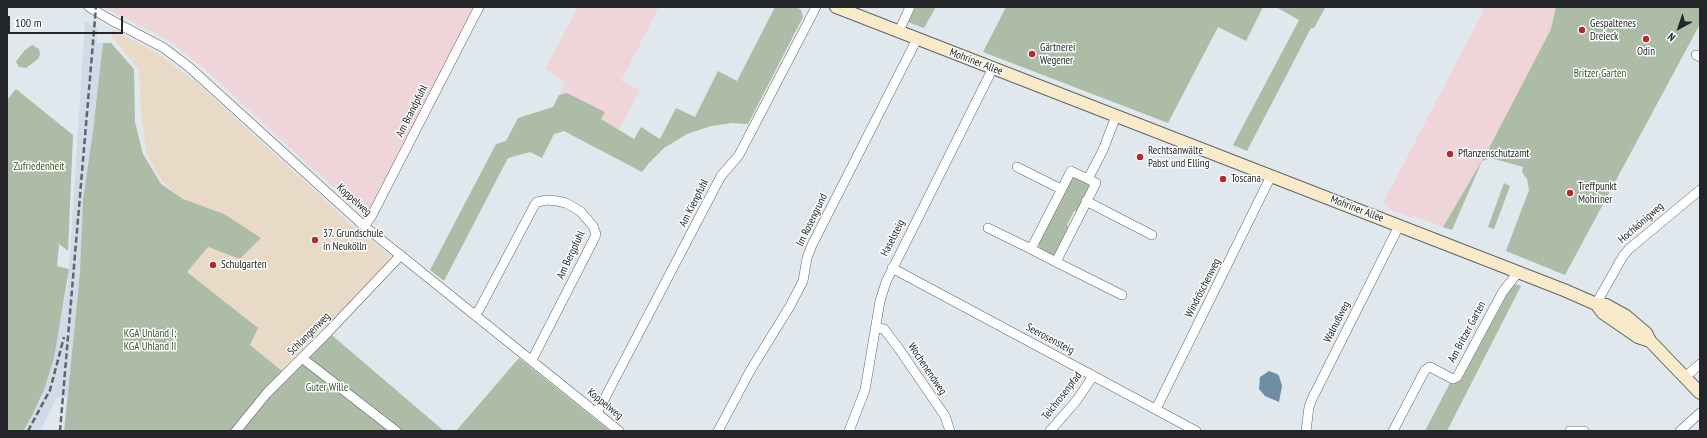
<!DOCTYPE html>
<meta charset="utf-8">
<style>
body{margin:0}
#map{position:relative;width:1707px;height:438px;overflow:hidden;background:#e0e7ed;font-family:"PT Sans Narrow",sans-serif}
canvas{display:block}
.frame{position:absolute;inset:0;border:8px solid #232528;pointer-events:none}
.north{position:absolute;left:1659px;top:8px;width:40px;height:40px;-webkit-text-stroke:3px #fff;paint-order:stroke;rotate:220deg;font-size:11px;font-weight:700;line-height:16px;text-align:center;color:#232528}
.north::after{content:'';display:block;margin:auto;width:14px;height:18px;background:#232528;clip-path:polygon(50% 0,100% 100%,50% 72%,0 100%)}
.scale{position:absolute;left:8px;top:16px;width:115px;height:18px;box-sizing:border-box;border:2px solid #232528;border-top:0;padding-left:5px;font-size:12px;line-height:14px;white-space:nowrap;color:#232528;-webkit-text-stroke:3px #fff;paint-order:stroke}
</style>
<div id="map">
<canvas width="1707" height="438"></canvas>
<div class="frame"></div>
<div class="north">N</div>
<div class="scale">100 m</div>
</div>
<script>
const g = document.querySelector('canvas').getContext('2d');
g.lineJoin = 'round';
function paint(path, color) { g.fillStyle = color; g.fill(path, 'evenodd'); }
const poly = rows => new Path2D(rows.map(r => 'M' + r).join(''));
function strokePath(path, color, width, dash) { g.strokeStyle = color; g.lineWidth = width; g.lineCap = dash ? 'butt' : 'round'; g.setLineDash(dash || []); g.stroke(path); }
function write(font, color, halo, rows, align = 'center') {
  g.font = font + ' "PT Sans Narrow",sans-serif'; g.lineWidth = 3; g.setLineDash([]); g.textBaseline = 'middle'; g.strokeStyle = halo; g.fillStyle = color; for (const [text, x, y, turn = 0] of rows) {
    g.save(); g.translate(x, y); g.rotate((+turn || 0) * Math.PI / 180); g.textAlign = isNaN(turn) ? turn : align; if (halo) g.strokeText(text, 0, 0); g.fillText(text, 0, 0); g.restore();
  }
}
const commercial = poly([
 [103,7,476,7,368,216,314,170,206,70,165,38],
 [578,7,659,7,621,81,640,90,619,130,601,119,604,113,567,93,559,95,566,82,545,69],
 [1479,7,1556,7,1551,29,1487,152,1443,227,1414,216,1413,218,1389,209,1390,206,1383,203,1484,10]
]);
const built = poly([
 [85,21,98,29,97,42,103,43,93,131,83,200,80,272,67,398,57,397,40,431,23,431,39,403,50,372,67,288,69,269]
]);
const education = poly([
 [111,30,117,32,157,53,197,83,352,225,391,257,383,268,282,371,250,345,187,272,208,247,240,259,261,238,228,217,179,197,161,180,146,152,141,112,139,70,112,37]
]);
const green = poly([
 [775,7,796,7,801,10,803,17,748,124,732,123,711,126,687,134,664,148,649,163,642,172,564,131,554,134,542,158,530,152,508,158,444,281,430,270,496,144,506,141,518,118,553,107,559,95,567,93,605,112,601,119,634,139,641,127,660,139,676,108,695,117,718,71,737,81],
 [916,7,936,7,924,28,908,22],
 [1006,7,1263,7,1246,41,1218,27,1168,123,983,52],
 [1276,7,1325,8,1314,28,1311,28,1247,151,1233,145,1299,20],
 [1556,7,1700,7,1700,24,1565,275,1506,251,1529,190,1527,179,1522,172,1523,167,1491,158,1482,161,1452,230,1443,227,1487,152,1551,29],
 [103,43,111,43,134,69,135,122,143,154,161,184,183,199,224,214,261,238,240,259,208,247,187,272,258,328,250,345,282,371,327,331,444,431,64,431,80,272,83,200,93,131],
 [32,45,39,49,40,55,38,59,26,68,19,67,16,62,17,60,25,50],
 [16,89,73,135,68,251,59,244,57,266,69,269,54,358,44,390,32,416,23,431,7,431,7,100],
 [1076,177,1088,183,1089,189,1078,211,1074,211,1067,225,1069,229,1056,254,1052,255,1041,249,1038,245,1071,179],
 [1504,183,1510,186,1494,229,1488,227],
 [1511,283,1521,286,1447,431,1425,431,1451,381],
 [519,358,610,431,456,431]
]);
const water = poly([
 [1269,371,1277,374,1279,376,1282,386,1279,402,1265,396,1259,389,1260,377]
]);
const minor = poly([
 [89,7,111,20,164,48,189,67,364,226,619,431],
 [899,31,910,7],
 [1696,55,1700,57],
 [1017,167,1061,189],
 [1088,179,1096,183,1056,262,1031,249,1071,171,1088,179,1103,150,1116,116],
 [1086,201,1152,235],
 [364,226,371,217,479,7],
 [988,228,1031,249],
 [1056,262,1122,295],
 [892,268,1196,431],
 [1596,304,1623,256,1629,249,1700,190],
 [475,315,480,308,534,206,537,202,547,200,557,201,566,203,580,211,593,226,596,234,594,239,532,360],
 [877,328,884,329,897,346,945,416,950,431],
 [302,358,396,431],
 [1685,377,1700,364],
 [1156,409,1271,176],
 [597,413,721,176,739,155,816,7],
 [236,431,267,393,328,332,401,255],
 [718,431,750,371,790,306,803,281,807,258,812,245,917,39],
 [849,431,865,390,880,301,886,282,993,68],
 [1050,431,1077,400,1093,376],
 [1306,431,1309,407,1312,399,1399,226],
 [1393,431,1425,370,1430,367,1453,379,1457,377,1502,293,1518,272],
 [1570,431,1584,431],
 [1680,431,1700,413]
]);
const secondary = poly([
 [836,7,1564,290,1596,304,1606,305,1626,316,1646,333,1650,341,1700,393],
 [1596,304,1603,313,1638,337,1647,340]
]);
const rail = poly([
 [28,431,50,390,64,337],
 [60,431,96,7]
]);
const markers = [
 [1582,30,4,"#b8292a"],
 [1646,39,4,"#b8292a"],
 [1032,54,4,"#b8292a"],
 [1450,154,4,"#b8292a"],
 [1140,157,4,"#b8292a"],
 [1223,179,4,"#b8292a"],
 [1570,193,4,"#b8292a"],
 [315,240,4,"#b8292a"],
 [213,265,4,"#b8292a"]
];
const poiNames = [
 ["Gespaltenes",1590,24],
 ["Dreieck",1590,37],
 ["Gärtnerei",1040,48],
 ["Wegener",1040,61],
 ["Odin",1646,52,"center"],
 ["Rechtsanwälte",1148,151],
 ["Pabst und Elling",1148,164],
 ["Pflanzenschutzamt",1458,154],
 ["Toscana",1231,179],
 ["Treffpunkt",1578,187],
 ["Mohriner",1578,200],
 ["37. Grundschule",323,234],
 ["in Neukölln",323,247],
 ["Schulgarten",221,265]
];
const streetNames = [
 ["Mohriner Allee",976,62,21],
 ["Am Brandpfuhl",412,111,-63],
 ["Koppelweg",354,200,42],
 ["Am Kienpfuhl",694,203,-63],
 ["Mohriner Allee",1357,209,21],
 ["Im Rosengrund",812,220,-64],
 ["Hochkönigweg",1641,223,-41],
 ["Haselsteig",893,238,-63],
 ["Am Bergpfuhl",571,255,-65],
 ["Windröschenweg",1203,288,-63],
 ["Walnußweg",1337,322,-63],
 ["Am Britzer Garten",1467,332,-62],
 ["Schlangenweg",309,334,-45],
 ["Seerosensteig",1050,339,28],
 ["Wochenendweg",927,369,56],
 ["Teichrosenpfad",1062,396,-52],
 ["Koppelweg",605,404,39]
];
const parkNames = [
 ["Britzer Garten",1600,74],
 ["Zufriedenheit",39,167],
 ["KGA Unland I;",150,334],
 ["KGA Uhland II",150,347],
 ["Guter Wille",327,388]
];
paint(commercial, '#efd5d9');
paint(built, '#cfdce7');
paint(education, '#e9dac7');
paint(green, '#acbca7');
paint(water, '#6d8da2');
strokePath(minor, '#5f656a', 10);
strokePath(secondary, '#5f656a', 14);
strokePath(minor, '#fff', 9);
strokePath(secondary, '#f9eac9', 12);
strokePath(rail, '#606367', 2.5, [6, 3]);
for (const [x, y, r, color] of markers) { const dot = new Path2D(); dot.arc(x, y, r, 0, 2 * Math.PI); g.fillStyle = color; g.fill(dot); strokePath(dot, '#fff', 1.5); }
write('11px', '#232528', '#fff', poiNames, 'left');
write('11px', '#232528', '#fff', streetNames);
write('11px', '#35552a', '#fff', parkNames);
</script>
